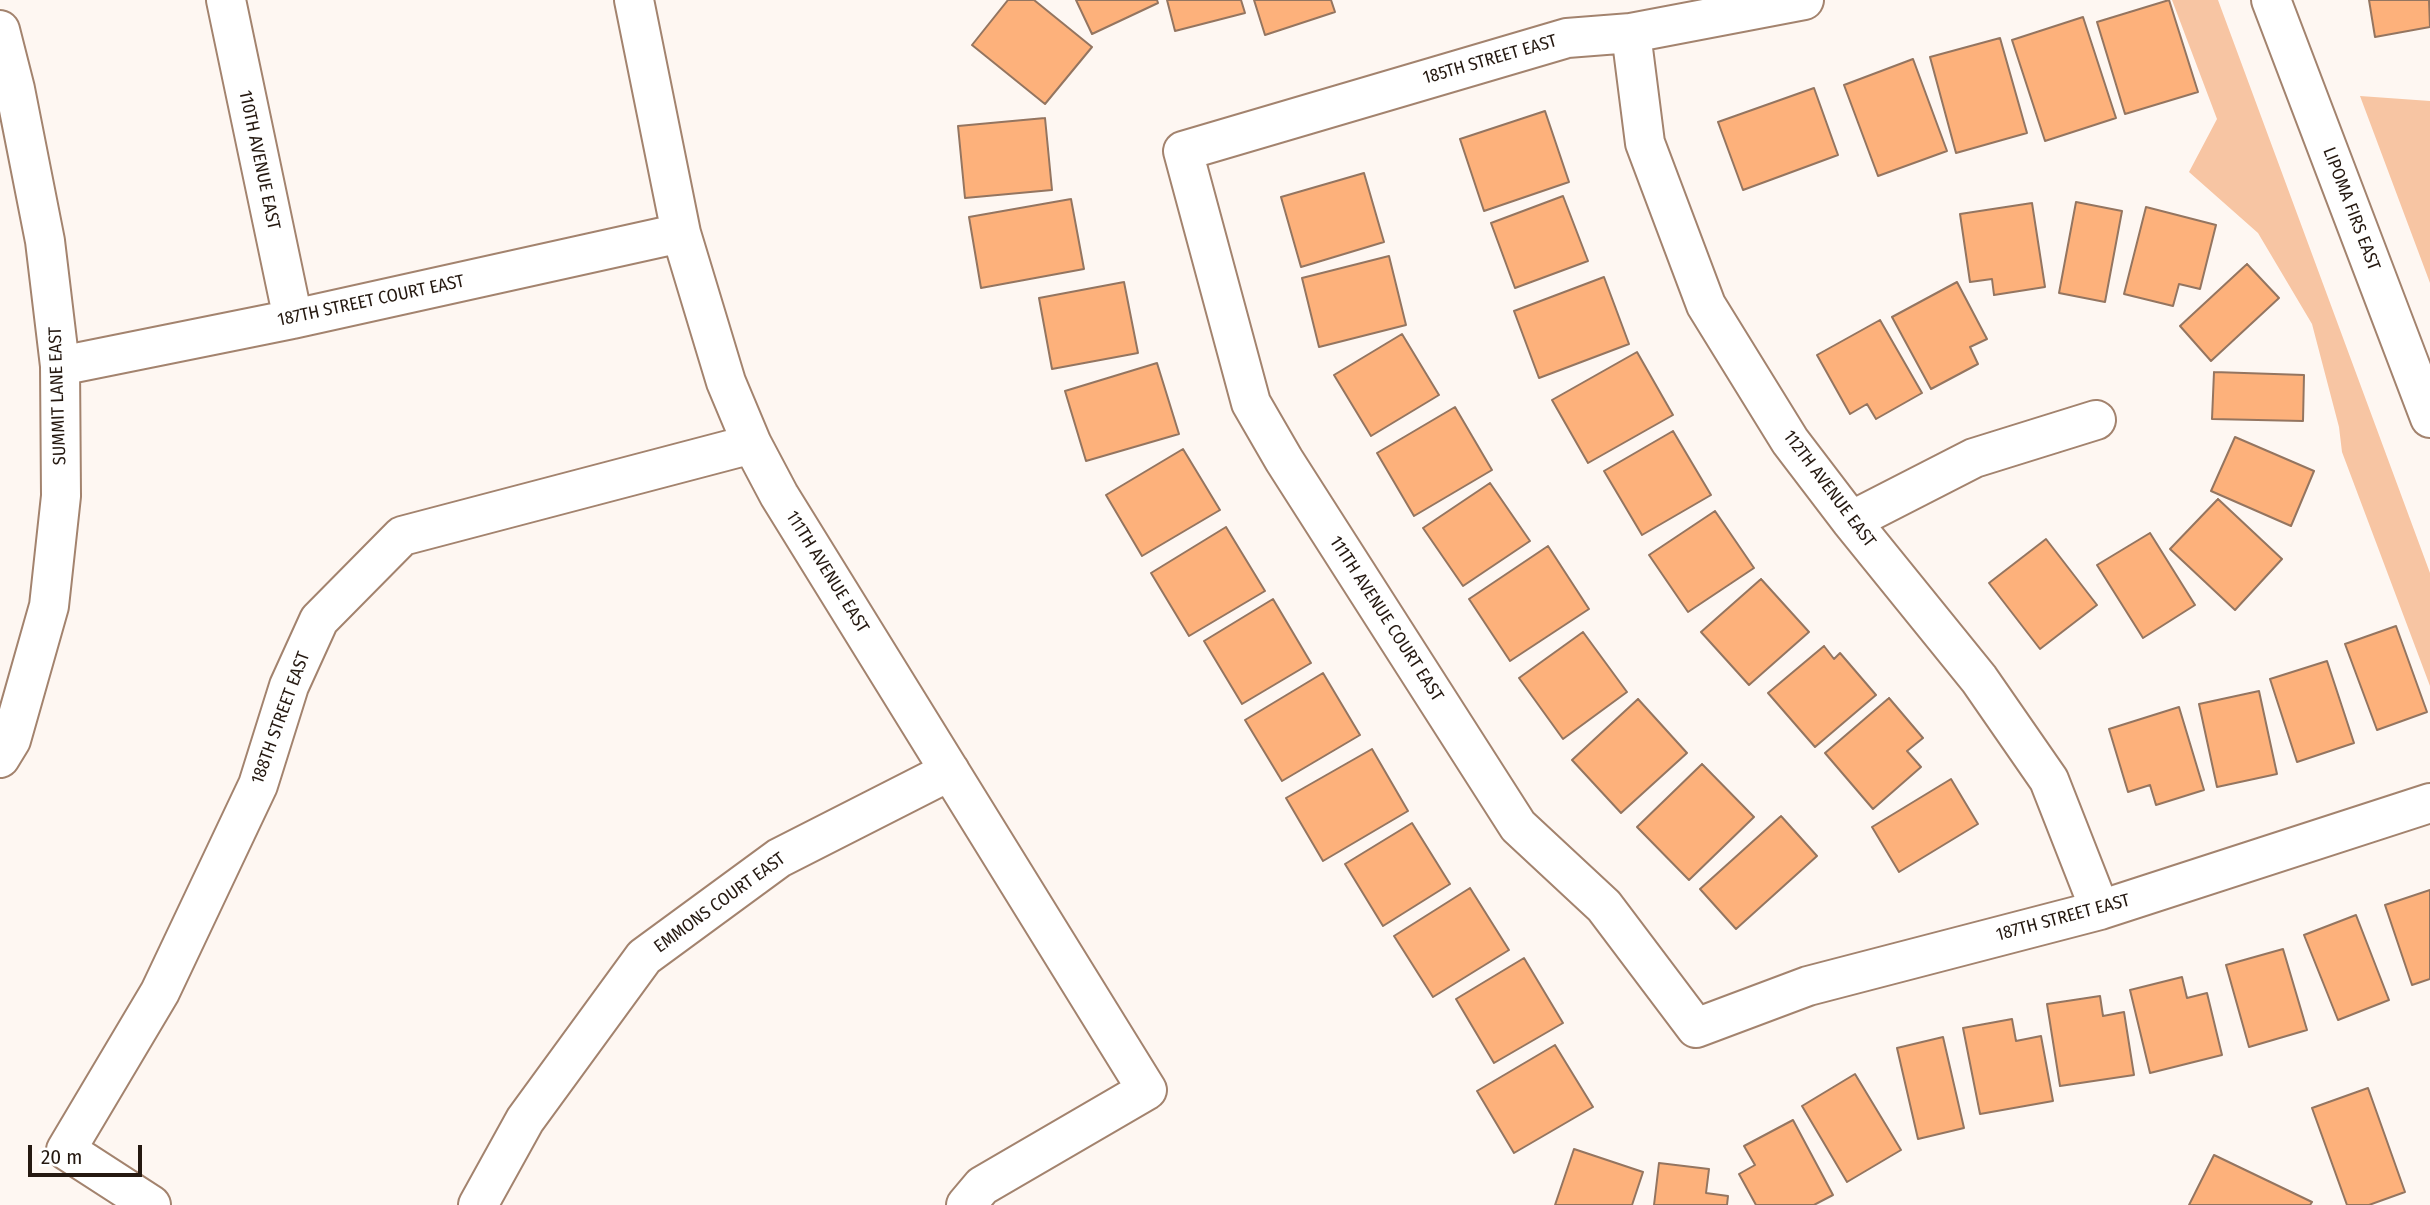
<!DOCTYPE html>
<style>
body{margin:0}
#map{position:relative;width:2430px;height:1205px;overflow:hidden;background:#fef7f2;font-family:"Fira Sans Condensed",sans-serif}
canvas{display:block}
.scale{position:absolute;left:28px;top:1145px;width:114px;height:32px;box-sizing:border-box;border:4px solid #251911;border-top:0;padding-left:9px;font-size:21px;line-height:24px;white-space:nowrap;color:#251911;-webkit-text-stroke:5px #fff;paint-order:stroke}
</style>
<div id="map">
<canvas width="2430" height="1205"></canvas>
<div class="scale">20 m</div>
</div>
<script>
const g = document.querySelector('canvas').getContext('2d');
g.lineJoin = 'round';
function paint(path, color) { g.fillStyle = color; g.fill(path, 'evenodd'); }
const poly = rows => new Path2D(rows.map(r => 'M' + r).join(''));
function strokePath(path, color, width, dash) { g.strokeStyle = color; g.lineWidth = width; g.lineCap = dash ? 'butt' : 'round'; g.setLineDash(dash || []); g.stroke(path); }
function write(font, color, halo, rows, align = 'center') {
  g.font = font + ' "Fira Sans Condensed",sans-serif'; g.lineWidth = 6; g.setLineDash([]); g.textBaseline = 'middle'; g.strokeStyle = halo; g.fillStyle = color; for (const [text, x, y, turn = 0] of rows) {
    g.save(); g.translate(x, y); g.rotate((+turn || 0) * Math.PI / 180); g.textAlign = isNaN(turn) ? turn : align; if (halo) g.strokeText(text, 0, 0); g.fillText(text, 0, 0); g.restore();
  }
}
const green = poly([
 [2172,0,2218,0,2430,573,2430,686,2342,452,2339,427,2312,324,2258,233,2189,172,2217,119],
 [2360,96,2430,101,2430,283]
]);
const building = poly([
 [1008,0,1034,0,1092,47,1045,104,972,45,1008,0],
 [1076,0,1157,0,1158,3,1092,34,1076,0],
 [1167,0,1241,0,1245,13,1175,31,1167,0],
 [1254,0,1331,0,1335,12,1265,35,1254,0],
 [2169,0,2198,92,2125,114,2097,22,2169,0],
 [2369,0,2429,0,2430,27,2375,37,2369,0],
 [2083,17,2116,118,2045,141,2012,40,2083,17],
 [2000,38,2027,133,1956,153,1930,57,2000,38],
 [1913,59,1947,151,1878,176,1844,85,1913,59],
 [1814,88,1838,155,1743,190,1718,122,1814,88],
 [1545,111,1569,182,1484,211,1460,139,1545,111],
 [1045,118,1052,190,965,198,958,126,1045,118],
 [1364,173,1384,242,1301,267,1281,197,1364,173],
 [1563,196,1588,261,1515,288,1491,223,1563,196],
 [1071,199,1084,269,981,288,969,217,1071,199],
 [2076,202,2122,211,2105,302,2059,293,2076,202],
 [2032,203,2045,287,1994,295,1992,279,1970,282,1960,214,2032,203],
 [2146,207,2216,225,2200,289,2179,284,2173,306,2124,294,2146,207],
 [1389,256,1406,325,1319,347,1302,278,1389,256],
 [2247,264,2279,298,2211,361,2180,326,2247,264],
 [1604,277,1629,344,1539,378,1514,311,1604,277],
 [1124,282,1138,353,1052,369,1039,298,1124,282],
 [1957,282,1987,339,1970,347,1978,364,1931,389,1892,317,1957,282],
 [1880,320,1922,393,1876,419,1867,404,1850,414,1817,355,1880,320],
 [1402,334,1439,395,1371,436,1334,375,1402,334],
 [1637,352,1673,415,1588,463,1552,400,1637,352],
 [1157,363,1179,434,1086,461,1065,391,1157,363],
 [2214,372,2304,375,2303,421,2212,419,2214,372],
 [1455,407,1492,470,1414,516,1377,453,1455,407],
 [1673,431,1711,495,1642,535,1604,471,1673,431],
 [2235,437,2314,471,2291,526,2211,491,2235,437],
 [1183,449,1220,510,1142,556,1106,495,1183,449],
 [1490,483,1530,541,1463,586,1423,528,1490,483],
 [2218,499,2282,559,2235,610,2170,549,2218,499],
 [1715,511,1754,568,1688,612,1649,555,1715,511],
 [1226,527,1265,591,1189,636,1151,573,1226,527],
 [2150,533,2195,605,2143,638,2097,565,2150,533],
 [2046,539,2097,605,2040,649,1989,583,2046,539],
 [1548,546,1589,609,1510,661,1469,599,1548,546],
 [1761,579,1809,632,1749,685,1701,632,1761,579],
 [1273,599,1311,663,1242,704,1204,641,1273,599],
 [2396,626,2427,712,2377,730,2345,644,2396,626],
 [1583,632,1627,692,1563,739,1519,678,1583,632],
 [1824,646,1834,659,1840,653,1876,695,1815,747,1768,693,1824,646],
 [2327,661,2354,743,2297,762,2270,679,2327,661],
 [1323,673,1360,735,1282,781,1245,720,1323,673],
 [2259,691,2277,774,2217,787,2199,704,2259,691],
 [1889,698,1923,738,1907,751,1921,767,1873,809,1825,753,1889,698],
 [1638,699,1687,753,1621,813,1572,760,1638,699],
 [2179,707,2204,790,2156,805,2150,785,2128,792,2109,729,2179,707],
 [1372,749,1408,811,1323,861,1286,798,1372,749],
 [1702,764,1754,817,1689,880,1637,827,1702,764],
 [1951,779,1978,824,1899,872,1872,827,1951,779],
 [1781,816,1817,856,1736,929,1700,889,1781,816],
 [1412,823,1450,884,1383,926,1345,864,1412,823],
 [1470,888,1509,950,1433,997,1394,936,1470,888],
 [2430,890,2430,979,2412,985,2385,905,2430,890],
 [2356,915,2389,1000,2338,1020,2304,935,2356,915],
 [2283,949,2307,1030,2249,1047,2226,965,2283,949],
 [1524,958,1563,1023,1494,1063,1456,999,1524,958],
 [2182,977,2187,998,2207,993,2222,1055,2150,1073,2130,990,2182,977],
 [2100,996,2103,1016,2124,1012,2134,1075,2060,1086,2047,1004,2100,996],
 [2012,1019,2016,1041,2041,1036,2053,1101,1980,1114,1963,1028,2012,1019],
 [1943,1037,1964,1128,1918,1139,1897,1048,1943,1037],
 [1555,1045,1593,1107,1514,1153,1477,1091,1555,1045],
 [1855,1074,1901,1150,1847,1182,1802,1106,1855,1074],
 [2368,1088,2405,1192,2369,1205,2347,1205,2312,1108,2368,1088],
 [1793,1120,1833,1195,1814,1205,1756,1205,1739,1174,1755,1165,1744,1146,1793,1120],
 [1574,1149,1643,1172,1632,1205,1555,1205,1574,1149],
 [2214,1155,2312,1202,2310,1205,2189,1205,2214,1155],
 [1659,1163,1709,1169,1706,1193,1728,1196,1727,1205,1654,1205,1659,1163]
]);
const street = poly([
 [226,0,293,319],
 [634,0,681,233,726,382,752,444,779,495,1147,1090,982,1186,966,1205],
 [1804,0,1631,33,1567,38,1183,151,1251,403,1284,460,1518,826,1604,906,1696,1028,1808,986,2100,910,2430,803],
 [0,30,15,89,45,241,60,366,61,496,49,606,11,740,0,758],
 [1631,33,1645,143,1706,305,1790,441,1851,521,1979,679,2049,780,2100,910],
 [60,366,293,319,681,233],
 [1851,521,1974,458,2096,420],
 [151,1205,66,1150,160,992,258,785,289,686,319,620,402,536,752,444],
 [478,1205,525,1120,644,957,779,858,950,771]
]);
const secondary = poly([
 [2271,0,2430,418]
]);
const streetNames = [
 ["185TH STREET EAST",1490,60,-16],
 ["110TH AVENUE EAST",259,160,78],
 ["LIPOMA FIRS EAST",2351,209,69],
 ["187TH STREET COURT EAST",371,301,-12],
 ["SUMMIT LANE EAST",58,396,-92],
 ["112TH AVENUE EAST",1829,489,53],
 ["111TH AVENUE EAST",827,572,58],
 ["111TH AVENUE COURT EAST",1386,619,57],
 ["188TH STREET EAST",281,718,-70],
 ["EMMONS COURT EAST",720,903,-36],
 ["187TH STREET EAST",2063,918,-15]
];
paint(green, '#f7c5a3');
paint(building, '#fdb17b');
strokePath(building, '#947560', 2);
strokePath(street, '#a3836e', 42);
strokePath(secondary, '#a3836e', 42);
strokePath(street, '#fff', 38);
strokePath(secondary, '#fff', 38);
write('18px', '#251911', '#fff', streetNames);
</script>
